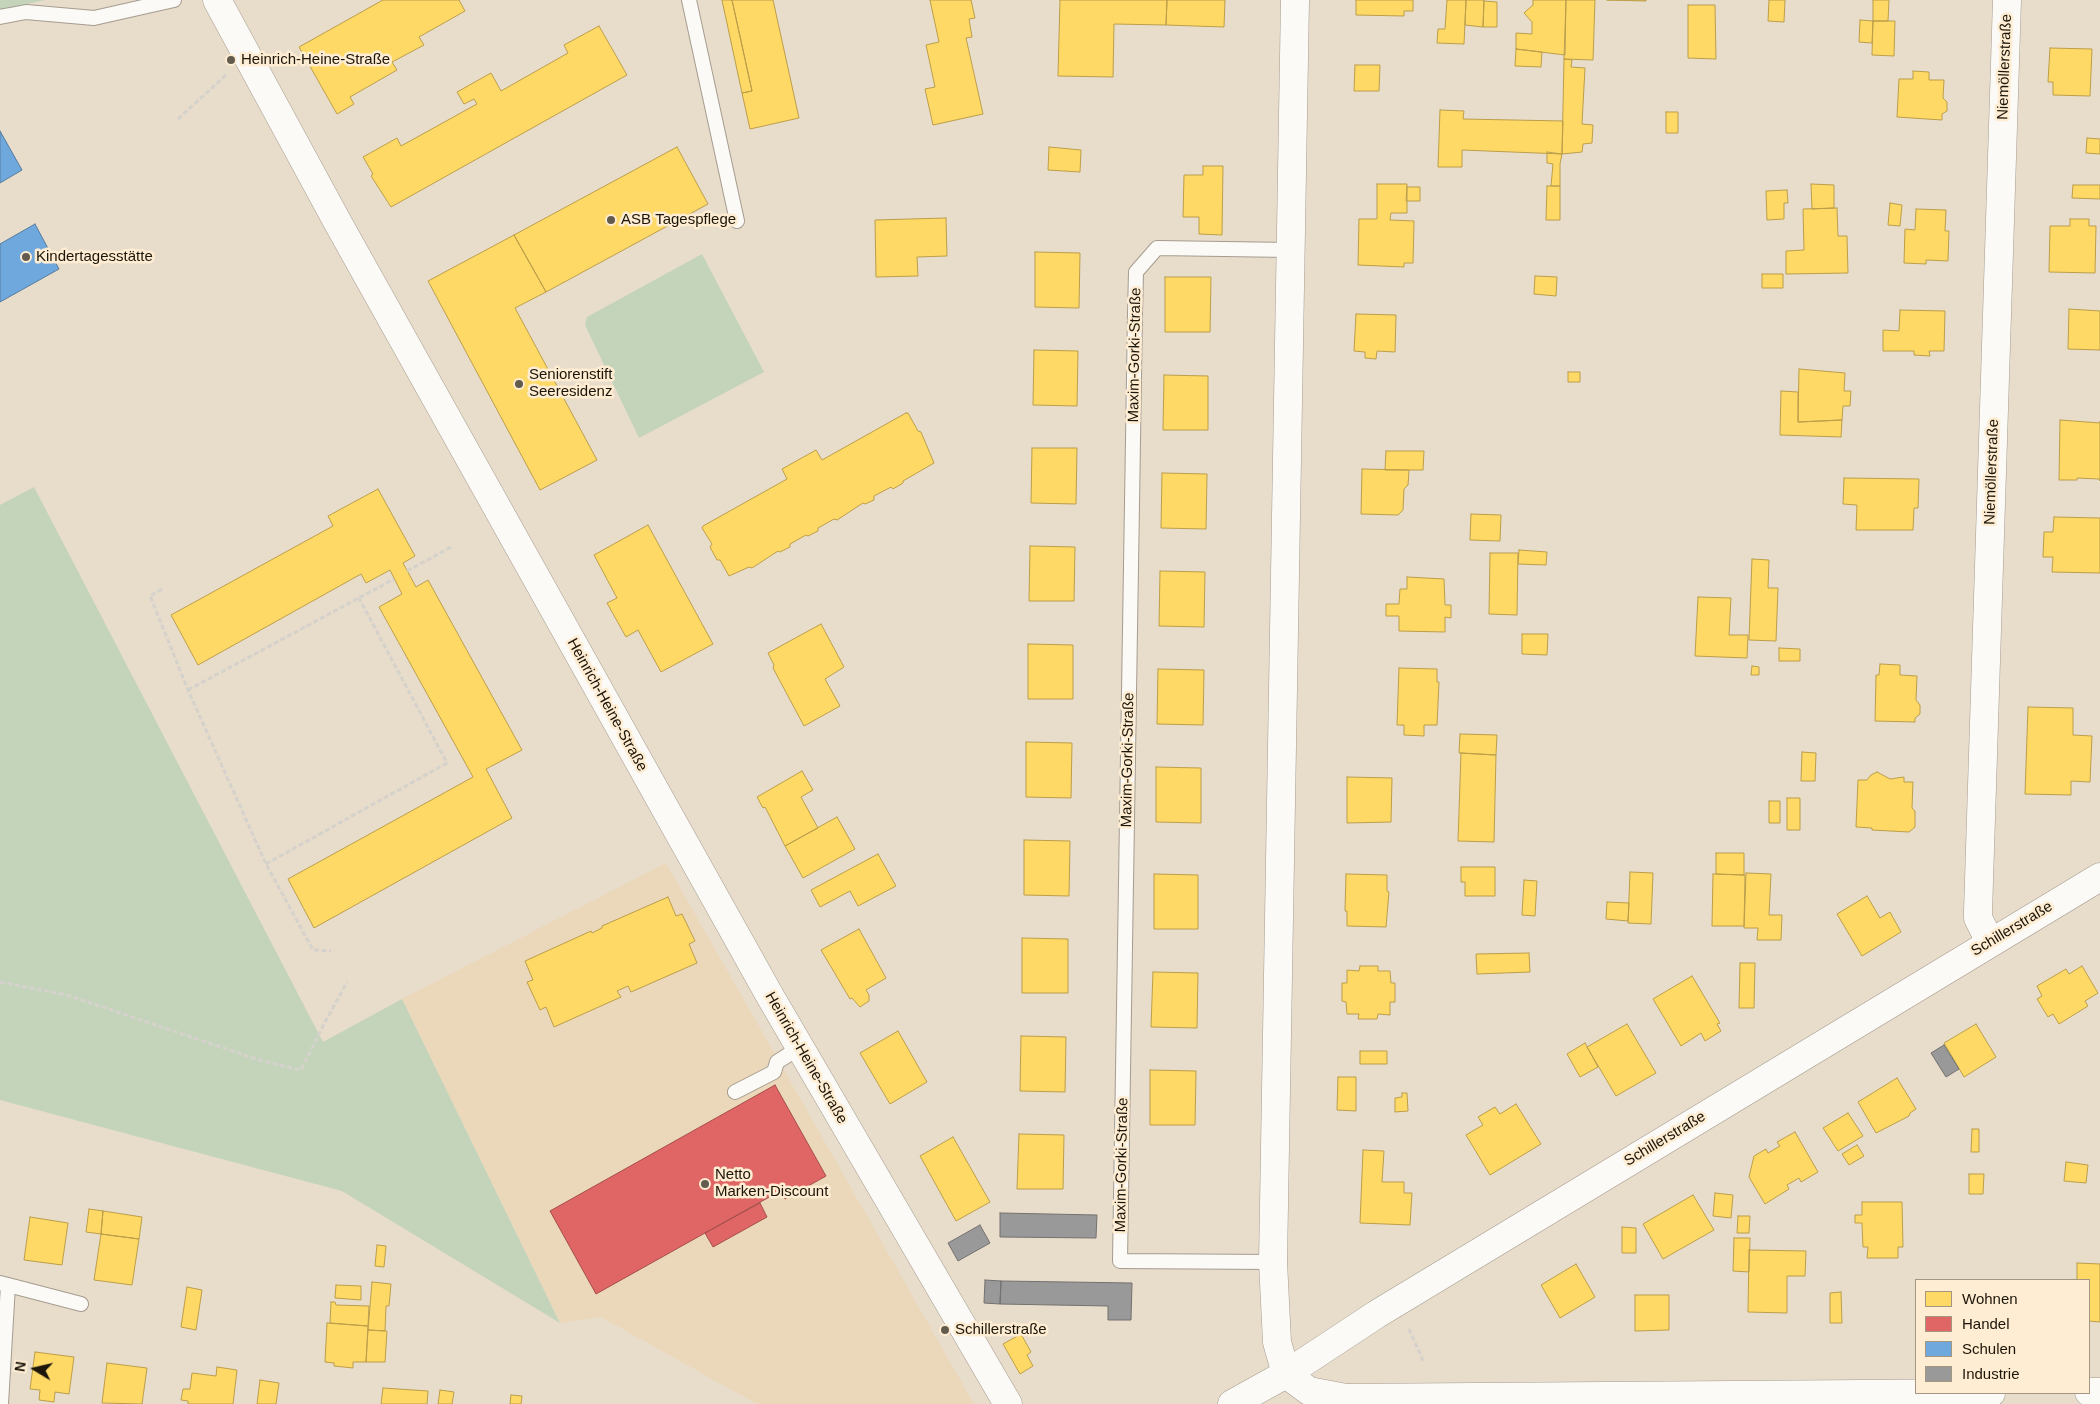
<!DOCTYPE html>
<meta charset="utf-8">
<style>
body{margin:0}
#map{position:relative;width:2100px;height:1404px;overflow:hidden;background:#e8dccb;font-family:Helvetica,sans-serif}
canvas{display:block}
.legend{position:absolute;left:1915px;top:1279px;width:175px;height:115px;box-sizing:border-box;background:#feedd2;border:1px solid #a49782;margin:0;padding:6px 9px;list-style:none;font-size:15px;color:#1c1509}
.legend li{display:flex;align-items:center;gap:10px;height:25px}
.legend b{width:25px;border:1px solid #a49782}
.north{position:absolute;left:10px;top:1344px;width:50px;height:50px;-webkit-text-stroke:4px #feedd2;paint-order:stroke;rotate:279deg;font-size:14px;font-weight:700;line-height:20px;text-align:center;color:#1c1509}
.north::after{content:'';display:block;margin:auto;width:18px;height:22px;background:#1c1509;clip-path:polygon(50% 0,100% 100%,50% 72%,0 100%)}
</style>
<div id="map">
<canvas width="2100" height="1404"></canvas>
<ul class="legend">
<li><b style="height:14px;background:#ffd966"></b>Wohnen</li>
<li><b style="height:14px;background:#e06666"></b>Handel</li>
<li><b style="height:14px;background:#6fa8dc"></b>Schulen</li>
<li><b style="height:14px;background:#999"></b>Industrie</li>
</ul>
<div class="north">N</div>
</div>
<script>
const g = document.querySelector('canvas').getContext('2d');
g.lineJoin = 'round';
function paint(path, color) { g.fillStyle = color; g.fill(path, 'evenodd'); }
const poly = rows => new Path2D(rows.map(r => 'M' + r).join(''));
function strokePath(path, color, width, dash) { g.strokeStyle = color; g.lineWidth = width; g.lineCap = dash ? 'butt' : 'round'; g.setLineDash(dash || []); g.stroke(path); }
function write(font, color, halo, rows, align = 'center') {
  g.font = font + ' Helvetica,sans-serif'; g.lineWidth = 5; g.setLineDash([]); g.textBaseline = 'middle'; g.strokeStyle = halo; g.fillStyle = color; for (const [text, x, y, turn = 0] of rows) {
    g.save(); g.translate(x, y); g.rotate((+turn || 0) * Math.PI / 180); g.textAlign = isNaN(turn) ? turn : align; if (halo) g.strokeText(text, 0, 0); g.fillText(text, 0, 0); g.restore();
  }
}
const built = poly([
 [666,863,974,1404,757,1404,601,1317,560,1323,402,999]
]);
const green = poly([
 [0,0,45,0,0,10],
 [702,254,764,372,639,438,585,325,587,317],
 [34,487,323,1042,402,999,560,1323,342,1191,0,1100,0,505]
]);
const homes = poly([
 [383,0,459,0,465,11,419,37,424,45,392,62,397,70,350,97,354,104,337,114,299,47,383,0],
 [722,0,732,0,752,91,742,93,722,0],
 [732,0,773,0,799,118,750,129,742,93,752,91,732,0],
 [930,0,971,0,975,18,969,19,972,37,966,38,983,114,933,125,925,89,935,87,926,45,939,42,930,0],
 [1060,0,1167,0,1166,25,1114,24,1113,77,1058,76,1060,0],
 [1167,0,1225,0,1224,27,1166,25,1167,0],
 [1356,0,1413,0,1413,11,1404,11,1404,16,1356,15,1356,0],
 [1447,0,1466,0,1464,44,1437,43,1438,29,1445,29,1447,0],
 [1466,0,1484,0,1483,27,1465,25,1466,0],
 [1533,0,1566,0,1565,55,1516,49,1516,33,1532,34,1532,22,1524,13,1533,5,1533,0],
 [1566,0,1595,0,1593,60,1564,59,1566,0],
 [1607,0,1646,0,1646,1,1607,0],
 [1769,0,1785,0,1784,22,1768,21,1769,0],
 [1873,0,1889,0,1888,21,1873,21,1873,0],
 [1484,1,1497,2,1497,27,1483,27,1484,1],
 [1688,5,1715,5,1716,59,1688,58,1688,5],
 [1860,20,1873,21,1872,43,1859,42,1860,20],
 [1873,21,1895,21,1894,56,1872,55,1873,21],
 [599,26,627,75,391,207,371,176,373,174,363,157,397,138,401,146,477,104,474,99,464,104,457,92,491,73,501,91,568,53,564,45,599,26],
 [2050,48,2092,49,2090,96,2053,95,2053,82,2048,82,2050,48],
 [1516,49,1542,52,1541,67,1515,66,1516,49],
 [1564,59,1572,60,1571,67,1585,68,1582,124,1593,125,1592,143,1583,144,1582,152,1562,154,1564,59],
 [1355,65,1380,65,1379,91,1354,91,1355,65],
 [1913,71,1929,72,1929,80,1944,80,1943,98,1947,102,1947,111,1942,114,1942,120,1897,117,1899,79,1913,79,1913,71],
 [1440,110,1464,111,1463,119,1563,121,1562,154,1462,150,1462,167,1438,167,1440,110],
 [1666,112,1678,112,1678,133,1666,133,1666,112],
 [2087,138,2100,139,2100,154,2086,153,2087,138],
 [677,147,708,204,546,292,514,235,677,147],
 [1049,147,1081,150,1080,172,1048,170,1049,147],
 [1547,152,1562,154,1560,164,1560,186,1551,186,1553,164,1547,163,1547,152],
 [1203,166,1223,166,1222,235,1199,234,1199,217,1183,217,1184,175,1203,175,1203,166],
 [1377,184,1407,184,1407,213,1391,213,1390,220,1414,221,1413,263,1404,263,1404,267,1358,265,1359,219,1377,219,1377,184],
 [1811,184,1834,185,1834,208,1812,209,1811,184],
 [2073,185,2100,185,2100,199,2072,198,2073,185],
 [1547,186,1560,186,1560,220,1546,220,1547,186],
 [1407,187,1420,187,1420,201,1406,201,1407,187],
 [1787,190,1788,203,1784,203,1784,219,1767,220,1766,191,1787,190],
 [1890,203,1902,205,1900,226,1888,225,1890,203],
 [1837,208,1838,236,1847,236,1848,273,1786,274,1786,251,1804,250,1803,209,1837,208],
 [1916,209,1946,210,1945,231,1949,231,1948,261,1926,260,1926,264,1904,263,1905,229,1915,230,1916,209],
 [946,218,947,256,917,257,918,276,876,277,875,220,946,218],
 [2070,219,2089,219,2089,226,2096,226,2095,273,2049,272,2050,226,2070,226,2070,219],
 [514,235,546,292,515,308,597,460,540,490,428,281,514,235],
 [1035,252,1080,253,1079,308,1035,307,1035,252],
 [1762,274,1783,274,1783,288,1762,288,1762,274],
 [1535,276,1557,277,1556,296,1534,294,1535,276],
 [1165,277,1211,277,1210,332,1165,332,1165,277],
 [2069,309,2100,311,2100,350,2068,349,2069,309],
 [1900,310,1945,311,1944,351,1929,351,1930,356,1914,355,1914,351,1883,351,1883,330,1899,331,1900,310],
 [1356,314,1396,315,1395,352,1377,351,1376,359,1365,358,1365,352,1354,351,1356,314],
 [1034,350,1078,351,1077,406,1033,405,1034,350],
 [1799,369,1845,373,1844,391,1851,391,1850,406,1843,406,1842,420,1798,422,1799,369],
 [1568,372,1580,372,1580,382,1568,382,1568,372],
 [1164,375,1208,376,1208,430,1163,430,1164,375],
 [1781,391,1798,392,1798,422,1842,420,1841,437,1780,435,1781,391],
 [906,413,908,413,918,431,921,432,934,463,903,481,903,483,893,489,891,487,874,496,874,500,865,504,863,503,837,520,834,519,818,528,818,531,808,536,806,535,790,544,790,547,780,552,778,551,752,568,749,567,729,576,720,560,717,560,710,547,712,544,702,528,703,526,787,479,782,469,816,450,822,460,906,413],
 [2060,420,2100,423,2100,421,2100,481,2099,479,2077,478,2077,480,2059,480,2060,420],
 [1032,448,1077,448,1076,504,1031,503,1032,448],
 [1386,451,1424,451,1423,470,1385,470,1386,451],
 [1362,469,1409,470,1408,485,1404,489,1403,510,1398,515,1361,514,1362,469],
 [1162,473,1207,474,1206,529,1161,528,1162,473],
 [1844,478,1919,479,1918,508,1914,508,1913,530,1856,530,1857,505,1843,504,1844,478],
 [378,489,415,556,403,563,416,587,428,580,522,750,486,769,512,818,314,928,288,879,473,777,379,607,402,594,390,570,366,583,361,574,198,665,171,615,333,526,328,516,378,489],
 [1471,514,1501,515,1500,541,1470,540,1471,514],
 [2054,517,2100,518,2100,573,2052,572,2053,557,2043,557,2044,532,2053,532,2054,517],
 [648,525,713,644,661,672,638,630,626,637,607,603,617,598,594,555,648,525],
 [1030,546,1075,547,1074,601,1029,601,1030,546],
 [1519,550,1547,552,1546,565,1518,564,1519,550],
 [1490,553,1518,553,1517,615,1489,614,1490,553],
 [1752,559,1769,560,1768,588,1778,588,1776,641,1749,640,1752,559],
 [1160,571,1205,572,1204,627,1159,626,1160,571],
 [1407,577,1444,579,1445,605,1451,605,1451,618,1445,617,1445,632,1399,631,1399,616,1386,616,1386,604,1399,604,1400,589,1407,589,1407,577],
 [1698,597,1731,598,1729,635,1748,635,1747,658,1695,656,1698,597],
 [821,624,844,667,825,679,840,706,804,726,773,668,774,665,768,653,821,624],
 [1522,634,1548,634,1547,655,1522,654,1522,634],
 [1028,644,1073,645,1073,699,1028,699,1028,644],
 [1779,648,1800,649,1800,661,1779,661,1779,648],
 [1880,664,1900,665,1900,675,1917,676,1916,700,1920,705,1920,714,1915,718,1915,722,1875,721,1876,675,1879,675,1880,664],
 [1752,666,1759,667,1759,675,1751,675,1752,666],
 [1399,668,1437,669,1437,682,1439,682,1437,725,1424,725,1424,736,1404,735,1404,725,1397,725,1399,668],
 [1158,669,1204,670,1203,725,1157,724,1158,669],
 [2028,707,2073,708,2073,735,2092,736,2090,782,2071,781,2071,795,2025,794,2028,707],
 [1460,734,1497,735,1496,755,1459,753,1460,734],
 [1026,742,1072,743,1071,798,1026,797,1026,742],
 [1802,752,1816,753,1815,781,1801,781,1802,752],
 [1461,753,1496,755,1494,842,1458,841,1461,753],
 [1156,767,1201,768,1201,823,1156,822,1156,767],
 [802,771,813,790,801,797,818,828,785,846,765,807,763,808,757,797,802,771],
 [1877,772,1890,779,1904,777,1904,782,1913,782,1912,808,1915,811,1915,827,1909,832,1872,830,1872,828,1856,827,1858,780,1867,780,1871,775,1877,772],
 [1347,777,1392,778,1391,822,1347,823,1347,777],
 [1787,798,1800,798,1800,830,1787,830,1787,798],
 [1769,801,1780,801,1780,823,1769,823,1769,801],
 [837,817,855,849,803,878,785,846,837,817],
 [1024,840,1070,841,1069,896,1024,895,1024,840],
 [1716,853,1744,853,1744,875,1716,874,1716,853],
 [878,854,896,886,858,906,850,891,820,907,811,890,878,854],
 [1461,867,1495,867,1495,896,1465,896,1465,882,1461,882,1461,867],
 [1630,872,1653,873,1651,924,1628,923,1630,872],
 [1746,873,1771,874,1769,915,1782,915,1781,940,1757,940,1758,928,1744,928,1746,873],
 [1154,874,1198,875,1198,929,1154,929,1154,874],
 [1346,874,1387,875,1387,891,1389,892,1386,927,1347,926,1347,911,1345,911,1346,874],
 [1713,874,1745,875,1744,926,1712,926,1713,874],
 [1524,880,1537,881,1535,916,1522,915,1524,880],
 [1867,896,1880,918,1890,912,1901,932,1862,956,1837,914,1867,896],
 [668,897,676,916,682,914,695,941,689,944,697,963,631,992,628,986,617,991,621,997,554,1027,546,1007,540,1010,527,982,533,980,525,961,591,931,592,933,602,928,602,926,668,897],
 [1607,902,1629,903,1628,921,1606,919,1607,902],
 [859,929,886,978,866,990,869,995,869,1001,860,1007,852,998,850,999,821,950,859,929],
 [1022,938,1068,939,1068,993,1022,993,1022,938],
 [1529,953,1530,972,1477,974,1476,954,1529,953],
 [1740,963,1755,963,1754,1008,1739,1008,1740,963],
 [1360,966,1378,966,1378,971,1390,971,1391,983,1395,983,1395,1002,1390,1002,1390,1015,1378,1014,1377,1019,1358,1019,1359,1014,1347,1014,1346,1002,1342,1001,1342,983,1347,983,1347,970,1359,971,1360,966],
 [2082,966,2098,993,2085,1001,2088,1006,2059,1024,2053,1014,2048,1017,2037,999,2042,996,2037,986,2066,969,2069,974,2082,966],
 [1153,972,1198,973,1197,1028,1151,1027,1153,972],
 [1692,976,1720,1023,1717,1024,1721,1031,1705,1041,1701,1033,1681,1046,1653,999,1692,976],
 [1627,1024,1656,1073,1616,1096,1587,1047,1627,1024],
 [1976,1024,1996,1057,1964,1077,1944,1043,1976,1024],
 [898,1031,927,1082,890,1104,860,1053,898,1031],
 [1021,1036,1066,1037,1065,1092,1020,1091,1021,1036],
 [1585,1043,1598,1067,1580,1077,1567,1054,1585,1043],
 [1360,1051,1387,1051,1387,1064,1360,1064,1360,1051],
 [1150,1070,1196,1071,1195,1125,1150,1125,1150,1070],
 [1338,1077,1356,1077,1356,1111,1337,1110,1338,1077],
 [1897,1078,1916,1109,1910,1113,1909,1116,1876,1133,1858,1102,1897,1078],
 [1402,1093,1407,1093,1408,1111,1395,1112,1395,1098,1402,1097,1402,1093],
 [1516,1104,1541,1144,1490,1175,1466,1135,1483,1125,1478,1117,1495,1107,1500,1114,1516,1104],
 [1848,1113,1863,1136,1838,1151,1823,1128,1848,1113],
 [1972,1129,1979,1129,1979,1152,1971,1152,1972,1129],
 [1795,1132,1818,1172,1801,1182,1799,1178,1787,1185,1789,1189,1765,1204,1749,1177,1754,1156,1766,1149,1768,1153,1780,1146,1777,1142,1795,1132],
 [1019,1134,1064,1135,1063,1189,1017,1189,1019,1134],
 [953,1137,990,1202,956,1221,920,1156,953,1137],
 [1857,1145,1864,1156,1849,1165,1842,1154,1857,1145],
 [1363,1150,1384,1151,1382,1182,1404,1182,1404,1193,1412,1193,1410,1225,1360,1223,1363,1150],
 [2066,1162,2088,1165,2086,1183,2064,1181,2066,1162],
 [1969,1174,1984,1174,1983,1194,1969,1194,1969,1174],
 [1715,1193,1733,1195,1731,1218,1713,1216,1715,1193],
 [1693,1195,1714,1230,1663,1259,1643,1224,1693,1195],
 [1862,1202,1902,1202,1903,1247,1898,1247,1898,1258,1867,1258,1868,1247,1863,1247,1862,1223,1855,1223,1855,1215,1862,1215,1862,1202],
 [89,1209,103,1211,101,1234,86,1232,89,1209],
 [103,1211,142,1217,139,1239,101,1234,103,1211],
 [1738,1216,1750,1216,1749,1233,1737,1233,1738,1216],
 [30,1217,68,1223,62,1265,24,1260,30,1217],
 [1622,1227,1636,1228,1636,1253,1622,1253,1622,1227],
 [101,1234,139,1239,132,1285,94,1280,101,1234],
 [1734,1238,1750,1238,1749,1272,1733,1271,1734,1238],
 [377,1245,386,1246,384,1267,375,1266,377,1245],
 [1749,1250,1806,1251,1805,1276,1787,1276,1787,1313,1748,1312,1749,1250],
 [2077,1263,2100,1264,2100,1322,2089,1321,2089,1280,2077,1280,2077,1263],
 [1576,1264,1595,1297,1560,1318,1541,1285,1576,1264],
 [372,1282,391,1284,389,1306,386,1306,385,1331,368,1330,372,1282],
 [336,1285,361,1286,361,1300,335,1298,336,1285],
 [187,1287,202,1290,196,1330,181,1327,187,1287],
 [1841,1292,1842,1323,1830,1323,1830,1293,1841,1292],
 [1635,1295,1669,1295,1669,1330,1635,1331,1635,1295],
 [331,1302,335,1302,336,1305,369,1306,368,1326,330,1323,331,1302],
 [327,1323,368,1326,366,1362,353,1362,353,1368,334,1366,334,1363,325,1362,327,1323],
 [368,1330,387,1331,385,1362,366,1362,368,1330],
 [1021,1334,1031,1352,1027,1355,1033,1366,1020,1374,1003,1344,1021,1334],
 [35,1352,74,1357,69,1394,55,1392,54,1402,39,1400,40,1390,30,1389,35,1352],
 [107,1363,147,1368,142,1404,102,1403,107,1363],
 [217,1367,237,1370,233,1404,188,1404,188,1401,181,1400,183,1389,190,1389,192,1373,216,1376,217,1367],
 [260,1380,279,1383,276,1404,257,1404,260,1380],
 [383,1388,428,1391,427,1404,381,1404,383,1388],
 [440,1390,454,1392,452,1404,438,1404,440,1390],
 [511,1395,522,1396,521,1404,510,1404,511,1395]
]);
const shops = poly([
 [775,1085,826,1176,785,1199,780,1191,596,1294,550,1211,775,1085],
 [760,1203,767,1217,713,1247,705,1233,760,1203]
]);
const schools = poly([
 [0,131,22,170,0,183,0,131],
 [35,224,59,269,0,302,0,244,35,224]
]);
const industry = poly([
 [1944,1045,1959,1069,1946,1077,1931,1053,1944,1045],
 [1000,1213,1097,1215,1096,1238,1000,1237,1000,1213],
 [980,1225,990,1243,958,1261,948,1243,980,1225],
 [985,1280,1001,1281,1000,1304,984,1303,985,1280],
 [1001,1281,1132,1283,1131,1320,1108,1320,1108,1306,1000,1304,1001,1281]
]);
const path = poly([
 [178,119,226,75],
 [407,571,453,546],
 [162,589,150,596,188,690,266,864,313,950,331,951],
 [188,690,394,579],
 [266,864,447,763,359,598],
 [0,982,67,995,262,1061,301,1070,323,1026,347,982],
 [1409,1329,1424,1363]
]);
const service = poly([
 [689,0,737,221],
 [0,17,26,12,94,18,174,0],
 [735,1092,774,1072,777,1062,799,1048],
 [1273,1262,1120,1261,1135,314,1136,272,1157,248,1290,250],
 [0,1283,8,1285,1,1404],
 [8,1285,81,1304]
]);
const minor = poly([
 [217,0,338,223,770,996,1008,1404],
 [1295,0,1273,1262,1277,1342,1286,1374,1309,1391,1346,1398,1991,1393],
 [1990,942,1978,918,1978,912,2007,0],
 [2089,1392,2100,1392]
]);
const tertiary = poly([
 [1232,1404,1286,1374,1377,1314,2100,877]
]);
const markers = [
 [231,60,5,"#635b4d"],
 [611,220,5,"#635b4d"],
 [26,257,5,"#635b4d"],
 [519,384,5,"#635b4d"],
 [705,1184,5,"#635b4d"],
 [945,1330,5,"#635b4d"]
];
const poiNames = [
 ["Heinrich-Heine-Straße",241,60],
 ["ASB Tagespflege",621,220],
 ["Kindertagesstätte",36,257],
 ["Seniorenstift",529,375],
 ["Seeresidenz",529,392],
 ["Netto",715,1175],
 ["Marken-Discount",715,1192],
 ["Schillerstraße",955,1330]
];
const streetNames = [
 ["Niemöllerstraße",2005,67,-88],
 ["Maxim-Gorki-Straße",1135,355,-89],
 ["Niemöllerstraße",1992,472,-88],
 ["Heinrich-Heine-Straße",607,705,61],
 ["Maxim-Gorki-Straße",1128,760,-89],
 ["Schillerstraße",2012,929,-31],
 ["Heinrich-Heine-Straße",806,1058,60],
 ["Schillerstraße",1665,1139,-31],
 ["Maxim-Gorki-Straße",1122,1165,-89]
];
paint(built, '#ebd8ba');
paint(green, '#c3d4bb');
paint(homes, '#ffd966');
strokePath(homes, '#bb9e4a', 1);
paint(shops, '#e06666');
strokePath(shops, '#a54e4a', 1);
paint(schools, '#6fa8dc');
strokePath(schools, '#567c9d', 1);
paint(industry, '#999');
strokePath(industry, '#74716e', 1);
strokePath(service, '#a59c8f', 16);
strokePath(minor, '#a59c8f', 29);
strokePath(tertiary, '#a59c8f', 29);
strokePath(path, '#d5d2cc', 3, [5, 2.5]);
strokePath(service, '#fcfaf7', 14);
strokePath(minor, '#fcfaf7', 28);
strokePath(tertiary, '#fcfaf7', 28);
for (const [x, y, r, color] of markers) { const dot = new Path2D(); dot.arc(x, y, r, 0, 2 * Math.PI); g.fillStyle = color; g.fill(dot); strokePath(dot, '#feedd2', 2); }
write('15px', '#1c1509', '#feedd2', poiNames, 'left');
write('15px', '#1c1509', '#feedd2', streetNames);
</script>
